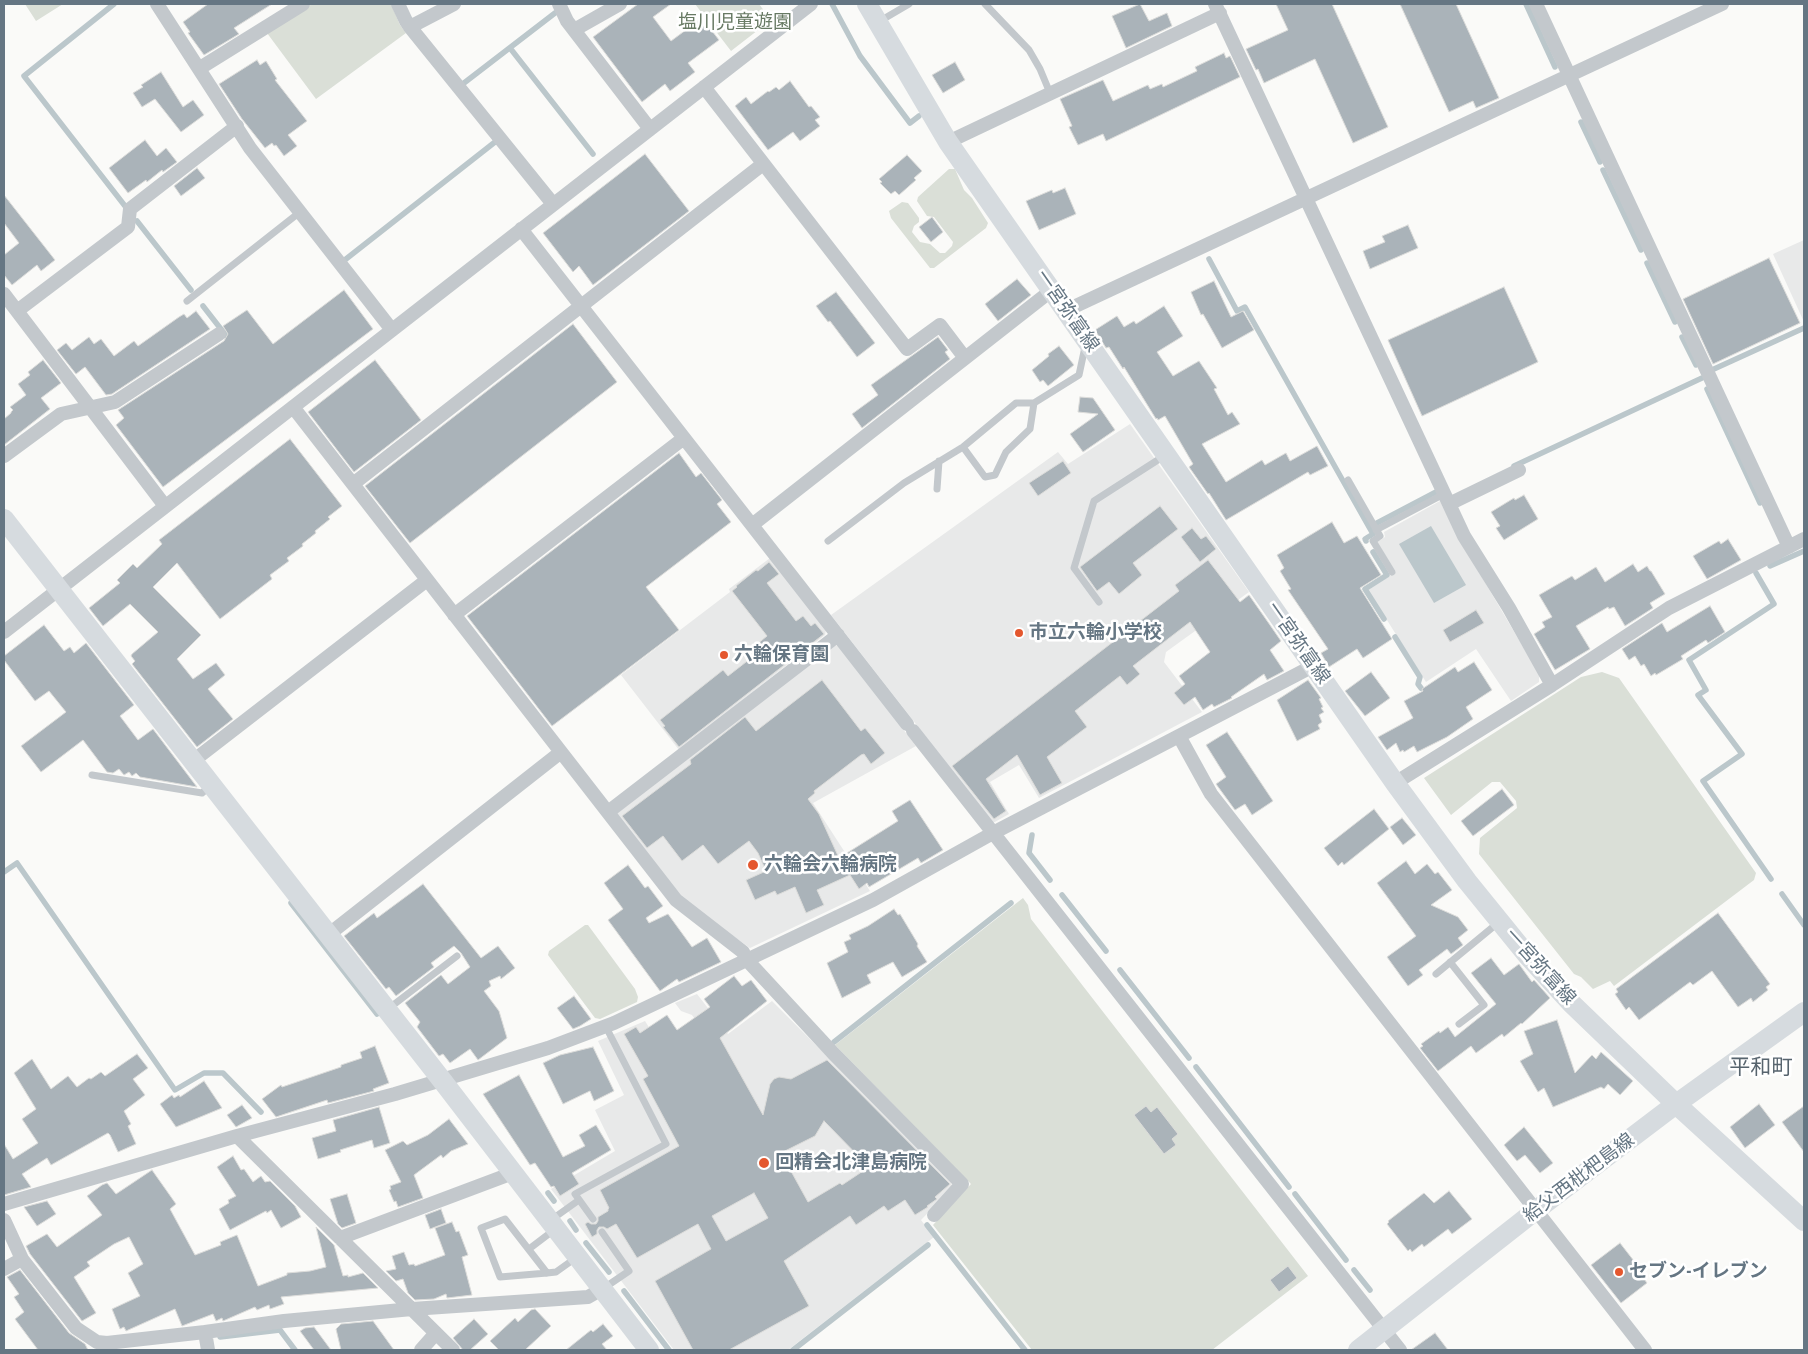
<!DOCTYPE html>
<meta charset="utf-8">
<style>
body{margin:0}
#map{position:relative;width:1808px;height:1354px;overflow:hidden;background:#fafaf8;font-family:"PT Sans Narrow",sans-serif}
canvas{display:block}
.frame{position:absolute;inset:0;border:5px solid #657683;pointer-events:none}
</style>
<div id="map">
<canvas width="1808" height="1354"></canvas>
<div class="frame"></div>
</div>
<script>
const g = document.querySelector('canvas').getContext('2d');
g.lineJoin = 'round';
function paint(path, color) { g.fillStyle = color; g.fill(path, 'evenodd'); }
const poly = rows => new Path2D(rows.map(r => 'M' + r).join(''));
function strokePath(path, color, width, dash) { g.strokeStyle = color; g.lineWidth = width; g.lineCap = dash ? 'butt' : 'round'; g.setLineDash(dash || []); g.stroke(path); }
function write(font, color, halo, rows, align = 'center') {
  g.font = font + ' "PT Sans Narrow","Noto Sans JP",sans-serif'; g.lineWidth = 5; g.setLineDash([]); g.textBaseline = 'middle'; g.strokeStyle = halo; g.fillStyle = color; for (const [text, x, y, turn = 0] of rows) {
    g.save(); g.translate(x, y); g.rotate((+turn || 0) * Math.PI / 180); g.textAlign = isNaN(turn) ? turn : align; if (halo) g.strokeText(text, 0, 0); g.fillText(text, 0, 0); g.restore();
  }
}
const built = poly([
 [1804,240,1804,322,1773,254],
 [1130,424,1249,592,1166,652,1164,662,1202,712,1039,798,1019,765,990,782,1009,814,993,823,831,615,1058,452,1068,464],
 [1440,501,1457,535,1539,674,1539,682,1511,701,1476,649,1426,682,1368,590,1396,572,1377,542,1385,537,1384,532],
 [770,558,826,630,825,635,679,750,621,675,730,592,729,589],
 [834,645,839,646,916,746,813,803,870,891,750,948,678,897,615,815],
 [697,994,728,1034,772,1001,951,1180,952,1188,921,1220,934,1237,788,1350,674,1350,551,1189,615,1151,595,1110,624,1095,598,1041,645,1021,670,1061,709,1040,692,1015,681,1011,675,1003]
]);
const green = poly([
 [25,4,63,4,36,21],
 [312,4,391,4,400,25,406,33,316,99,267,33],
 [695,4,759,4,771,20,731,51],
 [949,169,955,169,964,190,972,198,988,223,986,228,934,268,930,268,891,218,889,211,902,202,908,203,919,218,919,222,914,226,912,232,920,242,930,244,940,253,945,253,952,246,953,242,934,217,927,216,917,201,918,197],
 [1602,672,1619,678,1756,873,1754,880,1614,986,1610,981,1593,989,1581,977,1574,974,1479,854,1480,838,1517,808,1516,801,1500,782,1492,782,1451,815,1424,778,1581,677],
 [1023,898,1028,905,1031,919,1308,1276,1212,1350,1032,1350,933,1225,971,1184,835,1045],
 [585,925,588,925,635,989,638,997,637,1002,600,1019,595,1018,548,955,549,951]
]);
const water = poly([
 [1431,526,1466,585,1434,603,1399,544]
]);
const stream = poly([
 [114,4,24,76,125,206],
 [832,4,860,56,910,123,919,116],
 [1526,4,1555,67],
 [510,48,593,154],
 [464,83,555,13],
 [1581,122,1600,162],
 [1603,170,1641,250],
 [137,221,191,290],
 [346,259,495,142],
 [1209,259,1237,311,1245,307,1369,527,1373,534,1365,539,1366,541],
 [1647,263,1675,322],
 [203,306,231,342],
 [1682,337,1696,365],
 [1714,369,1804,328],
 [1707,389,1760,503],
 [1514,466,1702,378],
 [1377,523,1436,492],
 [1373,552,1387,575,1365,589,1384,619],
 [1770,566,1804,551],
 [1756,573,1774,604,1689,660,1706,690,1698,695,1742,754,1703,781,1771,879],
 [1395,637,1420,677,1418,684,1421,688],
 [1032,835,1029,853,1050,880],
 [4,872,17,863,175,1090,204,1073,223,1073,261,1112],
 [1782,894,1804,925],
 [1062,895,1106,951],
 [291,903,377,1014],
 [1120,970,1189,1058],
 [834,1042,1011,903],
 [1196,1067,1289,1187],
 [548,1193,554,1201],
 [1295,1194,1346,1260],
 [570,1221,576,1230],
 [927,1225,1025,1350],
 [586,1243,609,1272],
 [1354,1270,1370,1290],
 [624,1291,669,1350],
 [220,1337,280,1330,295,1350],
 [793,1350,928,1245]
]);
const building = poly([
 [208,4,272,4,234,28,239,34,204,55,188,33,190,32,183,22,208,4],
 [638,4,671,4,653,17,671,41,702,18,719,40,688,63,695,72,670,91,665,84,642,102,593,37,638,4],
 [1140,4,1149,21,1167,13,1172,26,1126,48,1112,16,1140,4],
 [1276,4,1332,4,1388,127,1353,143,1315,59,1264,83,1258,69,1256,70,1246,49,1288,30,1276,4],
 [1400,4,1456,4,1499,98,1476,108,1473,101,1449,112,1400,4],
 [1224,53,1226,58,1230,56,1240,77,1106,141,1103,134,1078,145,1069,127,1072,126,1060,99,1103,80,1113,101,1148,85,1150,89,1162,84,1163,87,1197,71,1195,67,1224,53],
 [257,60,260,65,266,61,277,79,275,80,307,121,288,135,297,146,284,156,276,145,274,146,272,143,265,148,242,119,219,84,257,60],
 [955,62,965,80,943,93,932,75,955,62],
 [161,72,183,107,193,100,204,115,181,132,155,99,142,107,133,93,143,87,141,85,161,72],
 [790,81,809,107,811,106,820,117,815,120,820,126,800,141,793,132,768,150,735,106,746,97,751,104,768,91,769,92,776,87,779,90,790,81],
 [145,140,157,156,166,148,177,162,163,172,162,170,147,182,146,180,128,193,109,168,145,140],
 [645,154,689,211,593,285,579,266,573,272,543,233,645,154],
 [907,155,922,171,914,178,916,180,899,195,895,191,891,194,880,183,882,182,879,179,907,155],
 [197,168,205,178,181,196,174,186,197,168],
 [1065,188,1076,214,1039,230,1026,201,1052,190,1053,193,1065,188],
 [4,195,55,260,41,271,37,265,12,285,4,275,4,255,19,243,4,223,4,195],
 [932,217,943,232,931,242,919,227,932,217],
 [1408,225,1418,248,1370,269,1363,251,1385,242,1382,236,1408,225],
 [1769,258,1800,323,1713,364,1683,299,1769,258],
 [1017,279,1031,295,998,321,985,304,1017,279],
 [1214,281,1231,317,1243,311,1254,330,1222,348,1203,314,1201,315,1191,292,1214,281],
 [1504,287,1538,362,1422,416,1388,340,1504,287],
 [344,290,373,329,163,487,116,425,124,418,118,410,224,341,228,334,223,326,247,310,273,344,344,290],
 [836,292,875,343,857,357,830,321,828,322,816,306,836,292],
 [1164,306,1183,336,1157,352,1173,376,1199,361,1217,388,1214,389,1228,415,1232,412,1240,424,1202,444,1226,482,1262,460,1265,465,1286,453,1290,461,1317,446,1328,466,1310,475,1308,472,1226,520,1209,493,1208,494,1189,467,1193,464,1165,416,1158,420,1157,418,1156,419,1124,367,1123,369,1109,347,1106,348,1095,330,1117,316,1124,327,1134,321,1136,324,1164,306],
 [196,311,210,329,112,394,106,395,85,367,76,374,57,350,66,343,72,350,89,337,94,344,101,339,114,356,134,341,138,346,179,317,184,314,187,318,196,311],
 [573,324,617,382,410,543,365,486,573,324],
 [938,337,948,350,945,352,950,359,862,428,852,414,878,395,871,385,938,337],
 [1059,346,1074,365,1048,386,1043,380,1040,382,1032,370,1049,356,1048,354,1059,346],
 [43,360,61,383,41,398,50,409,4,445,4,419,11,413,11,412,13,410,10,407,26,395,18,384,30,375,28,372,43,360],
 [375,360,421,420,354,472,308,412,375,360],
 [1080,397,1093,398,1115,430,1083,452,1070,434,1098,414,1078,412,1080,397],
 [290,439,342,506,328,517,330,519,315,531,316,533,302,544,303,546,287,558,289,561,270,575,272,579,220,619,177,563,153,587,201,635,177,659,193,679,216,663,225,675,208,689,233,719,197,747,132,664,135,661,131,656,132,654,158,632,130,604,103,626,89,608,120,583,117,580,133,564,137,568,162,544,159,540,290,439],
 [679,453,696,477,701,473,722,500,717,504,731,522,646,587,679,630,552,726,467,616,679,453],
 [1063,461,1071,473,1038,496,1029,483,1063,461],
 [1524,495,1538,519,1504,540,1496,528,1500,526,1491,512,1514,498,1515,500,1524,495],
 [1160,506,1178,529,1133,563,1142,575,1119,594,1109,582,1097,591,1080,567,1160,506],
 [1332,522,1344,543,1357,536,1381,575,1360,588,1392,639,1363,658,1357,649,1329,667,1321,653,1328,649,1288,590,1291,589,1280,571,1284,568,1277,555,1332,522],
 [1192,528,1201,539,1206,536,1216,549,1200,562,1181,537,1192,528],
 [1728,539,1741,560,1707,579,1693,556,1719,541,1721,544,1728,539],
 [1208,560,1240,602,1249,595,1270,625,1281,641,1270,650,1284,671,1267,680,1264,674,1231,697,1232,698,1214,707,1212,704,1203,710,1195,697,1184,705,1174,693,1185,684,1179,676,1210,652,1190,622,1133,666,1140,674,1127,685,1120,676,1075,711,1087,727,1047,757,1062,783,1040,795,1017,755,986,779,1006,811,994,819,952,766,1179,591,1175,585,1208,560],
 [769,562,779,574,767,583,796,621,803,616,811,626,815,623,824,634,679,747,663,727,665,726,660,720,723,670,728,676,755,655,751,649,767,636,732,591,737,587,736,586,756,570,758,571,769,562],
 [1633,564,1638,572,1647,566,1650,571,1651,571,1665,594,1650,603,1653,608,1625,626,1614,607,1609,609,1608,607,1576,626,1590,649,1555,670,1534,634,1545,627,1542,622,1552,617,1539,595,1572,576,1575,580,1596,567,1605,582,1633,564],
 [1710,606,1725,632,1708,643,1706,640,1681,656,1683,659,1656,675,1655,673,1651,676,1644,664,1641,666,1635,656,1629,660,1622,649,1662,623,1667,632,1710,606],
 [1476,610,1484,623,1450,642,1443,630,1476,610],
 [44,625,64,651,70,647,74,653,86,643,134,705,120,716,138,740,153,729,197,787,140,777,136,773,132,776,129,772,124,775,119,769,113,773,107,772,83,740,41,772,21,746,66,712,49,691,35,701,4,660,4,656,44,625],
 [1474,662,1492,690,1466,707,1473,719,1447,737,1417,752,1414,746,1404,752,1403,750,1400,752,1396,743,1387,750,1378,737,1413,718,1404,701,1423,691,1422,689,1455,667,1458,672,1474,662],
 [1371,672,1390,698,1365,716,1345,691,1371,672],
 [822,680,861,731,865,728,885,753,871,764,864,754,861,755,814,791,815,793,808,799,819,814,839,858,898,821,892,811,910,800,943,850,921,863,918,858,869,887,867,883,859,889,850,875,817,890,824,905,806,913,795,887,777,895,775,891,755,900,746,880,766,871,758,853,749,841,718,864,703,845,682,861,663,836,647,848,622,816,691,764,690,760,745,717,756,731,822,680],
 [1308,680,1321,698,1319,699,1323,707,1321,708,1324,712,1319,715,1322,722,1318,725,1320,729,1297,741,1277,700,1308,680],
 [1227,732,1273,801,1252,815,1245,804,1235,810,1216,784,1226,777,1206,745,1227,732],
 [1502,789,1514,805,1473,836,1461,821,1502,789],
 [1374,809,1389,829,1344,865,1342,862,1338,866,1324,848,1374,809],
 [1402,818,1416,835,1403,845,1390,827,1402,818],
 [1406,861,1415,874,1427,864,1435,874,1438,872,1452,890,1431,905,1458,917,1468,930,1458,938,1463,945,1451,954,1447,949,1419,970,1423,975,1408,986,1387,957,1416,936,1377,883,1406,861],
 [628,865,645,888,648,886,663,906,646,918,649,923,668,914,692,947,707,938,721,962,679,982,677,979,660,991,608,920,623,909,604,883,628,865],
 [423,884,481,958,498,946,515,968,501,979,500,976,489,981,491,986,484,991,499,1011,507,1038,478,1060,470,1049,450,1063,443,1054,439,1056,417,1027,420,1022,405,1003,441,975,448,984,470,967,461,953,454,946,431,963,434,967,396,996,389,987,386,989,344,936,374,913,377,918,423,884],
 [894,909,898,915,900,914,918,944,917,946,927,962,902,977,893,962,867,975,871,983,842,998,827,963,848,952,844,942,851,939,849,935,868,926,894,909],
 [1718,913,1770,984,1766,987,1768,990,1753,1002,1751,998,1738,1007,1712,971,1693,985,1690,982,1639,1020,1629,1007,1626,1010,1615,994,1618,992,1616,989,1718,913],
 [1491,958,1504,975,1519,964,1532,982,1534,980,1550,998,1522,1024,1521,1023,1504,1037,1502,1034,1476,1053,1471,1046,1438,1071,1420,1048,1423,1046,1421,1044,1439,1031,1440,1033,1448,1027,1455,1037,1496,1004,1471,973,1491,958],
 [734,976,742,986,751,980,767,1001,720,1038,763,1115,770,1084,774,1079,779,1077,791,1079,827,1060,950,1184,935,1197,937,1199,927,1206,928,1207,915,1215,905,1200,888,1211,884,1206,856,1225,850,1216,784,1261,809,1306,729,1350,693,1350,655,1281,711,1249,698,1224,637,1258,616,1224,607,1229,604,1227,599,1227,597,1230,597,1234,592,1237,585,1224,588,1222,591,1224,596,1224,598,1221,598,1217,608,1211,608,1209,609,1208,600,1190,679,1146,643,1079,648,1076,624,1034,636,1027,640,1033,667,1015,677,1030,710,1007,704,999,734,976],
 [824,1121,869,1167,842,1185,840,1183,808,1202,781,1153,815,1136,824,1121],
 [754,1193,768,1218,726,1241,712,1216,754,1193],
 [574,996,591,1019,580,1026,573,1029,557,1008,574,996],
 [1557,1020,1575,1073,1592,1055,1596,1059,1601,1052,1633,1081,1620,1095,1608,1084,1604,1089,1601,1087,1553,1107,1544,1088,1538,1092,1520,1061,1533,1054,1524,1031,1557,1020],
 [375,1046,389,1083,373,1089,374,1091,328,1103,327,1100,276,1117,262,1099,281,1085,282,1087,341,1067,341,1065,362,1058,360,1052,375,1046],
 [593,1047,614,1091,594,1101,590,1091,563,1104,543,1063,560,1055,593,1047],
 [137,1054,148,1068,133,1079,145,1095,124,1111,131,1124,128,1126,136,1144,118,1152,110,1135,108,1133,51,1165,47,1158,22,1174,31,1187,4,1195,4,1144,13,1159,38,1143,22,1119,36,1109,14,1073,32,1059,51,1089,68,1076,77,1087,89,1078,91,1079,101,1072,105,1076,137,1054],
 [519,1075,563,1157,585,1146,579,1135,596,1125,611,1150,572,1173,579,1184,560,1196,554,1186,551,1187,535,1163,530,1165,483,1094,519,1075],
 [204,1081,222,1108,176,1127,160,1104,172,1095,174,1098,179,1095,180,1097,204,1081],
 [1759,1104,1775,1125,1745,1148,1730,1127,1759,1104],
 [242,1105,252,1118,236,1127,227,1115,242,1105],
 [1146,1106,1151,1112,1157,1107,1178,1134,1172,1139,1176,1145,1164,1154,1134,1115,1146,1106],
 [1804,1106,1804,1152,1782,1122,1804,1106],
 [379,1107,390,1143,374,1148,372,1140,340,1150,341,1152,318,1159,312,1138,336,1131,333,1120,379,1107],
 [449,1119,468,1144,451,1151,443,1158,441,1155,414,1175,423,1198,398,1207,396,1201,394,1202,389,1190,391,1189,390,1186,401,1182,385,1150,403,1141,407,1145,428,1135,449,1119],
 [1524,1127,1553,1163,1540,1173,1525,1155,1517,1161,1504,1145,1524,1127],
 [233,1156,241,1170,244,1169,253,1182,261,1176,265,1182,270,1181,295,1206,301,1217,281,1228,271,1210,267,1213,266,1211,230,1230,219,1209,229,1203,228,1200,236,1196,217,1167,233,1156],
 [152,1170,176,1204,170,1209,195,1255,221,1245,220,1242,237,1235,258,1286,287,1275,287,1273,310,1271,326,1267,316,1227,334,1245,343,1276,348,1275,348,1277,363,1273,378,1288,281,1297,284,1304,270,1309,269,1305,257,1310,255,1307,223,1321,222,1318,216,1321,213,1314,182,1326,175,1309,126,1331,124,1327,120,1329,112,1309,140,1296,128,1273,143,1264,129,1237,114,1244,87,1262,90,1266,74,1277,96,1313,82,1321,30,1254,26,1246,47,1234,57,1247,102,1215,87,1196,102,1185,107,1183,116,1194,152,1170],
 [1449,1191,1472,1219,1452,1234,1448,1229,1424,1247,1422,1244,1412,1252,1410,1249,1408,1251,1387,1224,1389,1222,1388,1221,1424,1193,1434,1203,1449,1191],
 [347,1194,356,1223,342,1228,338,1224,330,1199,347,1194],
 [47,1201,56,1214,37,1226,24,1207,47,1201],
 [441,1209,446,1223,430,1229,425,1215,441,1209],
 [452,1222,456,1232,459,1231,468,1255,462,1257,472,1295,447,1298,446,1294,434,1299,415,1300,408,1293,403,1279,396,1281,386,1271,396,1269,392,1256,404,1252,409,1265,414,1264,415,1266,445,1255,435,1228,452,1222],
 [1620,1243,1641,1270,1639,1272,1647,1283,1621,1303,1591,1265,1620,1243],
 [1288,1266,1297,1278,1279,1292,1270,1280,1288,1266],
 [20,1270,69,1333,85,1344,88,1350,38,1350,15,1319,24,1312,14,1297,19,1294,7,1277,20,1270],
 [535,1309,551,1326,525,1350,499,1350,490,1341,515,1318,518,1322,531,1310,535,1309],
 [474,1319,488,1334,470,1350,463,1350,453,1338,474,1319],
 [373,1321,394,1350,341,1350,336,1329,341,1324,373,1321],
 [603,1324,613,1336,602,1344,607,1350,566,1350,591,1330,593,1332,603,1324],
 [314,1327,331,1350,314,1350,300,1331,305,1328,314,1327],
 [1435,1333,1448,1350,1411,1350,1435,1333]
]);
const lane = poly([
 [985,4,1029,50,1040,69,1050,93],
 [880,21,909,4],
 [187,301,300,212],
 [963,447,985,477,995,475,1006,452,1030,429,1034,403],
 [1348,480,1380,536,1373,541,1392,572],
 [937,489,939,461],
 [1376,530,1444,494],
 [828,541,904,483,963,447,1016,403,1034,403,1079,375,1085,347],
 [1099,602,1074,568,1094,501,1164,456],
 [92,775,202,793,210,786],
 [1450,962,1484,1005,1459,1024],
 [1436,974,1499,922],
 [388,1009,457,956],
 [593,1219,575,1194,666,1144,606,1027],
 [551,1220,579,1200],
 [602,1232,629,1271,604,1288],
 [529,1249,554,1230],
 [547,1273,505,1219,481,1228,500,1277,547,1273,556,1272,577,1257]
]);
const street = poly([
 [157,4,250,148,392,330],
 [398,4,406,21,410,27,553,204],
 [559,4,567,21,650,129],
 [1215,4,1464,536,1509,608,1552,685],
 [1536,4,1789,547],
 [410,27,454,4],
 [574,30,620,4],
 [200,68,303,4],
 [704,87,907,349,940,325,965,358],
 [948,142,1220,13],
 [521,229,907,724],
 [4,294,165,506],
 [1067,310,1722,4],
 [17,311,128,227,130,209,237,126],
 [293,407,561,752],
 [4,456,61,414,115,402,219,334],
 [353,484,763,164],
 [1449,504,1519,470],
 [752,525,1052,290],
 [454,615,684,438],
 [4,632,811,4],
 [913,731,1400,1350],
 [1179,736,1211,794,1645,1350],
 [193,761,427,580],
 [1395,783,1552,685,1669,608,1804,539],
 [608,812,838,635],
 [328,935,561,752,676,900,743,952,746,959,833,1053,962,1184,934,1215],
 [237,1136,453,1350],
 [4,1204,237,1136,395,1094,548,1048,614,1023,873,900,993,833,1315,665],
 [4,1220,22,1259,76,1328,97,1342,107,1343,205,1332,284,1321,412,1309,588,1297,602,1289],
 [340,1238,513,1173],
 [4,1269,22,1259],
 [205,1332,208,1350],
 [421,1350,436,1333]
]);
const secondary = poly([
 [867,4,948,142,1395,783,1467,881,1527,955,1571,1003,1676,1104,1804,1221],
 [4,519,441,1079,649,1350],
 [1358,1350,1535,1211,1676,1104,1804,1012]
]);
const markers = [
 [1019,633,5,"#e4572e"],
 [724,655,5,"#e4572e"],
 [753,865,6,"#e4572e"],
 [764,1163,6,"#e4572e"],
 [1619,1272,5,"#e4572e"]
];
const parkNames = [
 ["塩川児童遊園",735,23]
];
const streetNames = [
 ["一宮弥富線",1067,311,55],
 ["一宮弥富線",1298,643,55],
 ["一宮弥富線",1540,967,48],
 ["給父西枇杷島線",1579,1178,-37]
];
const poiNames = [
 ["市立六輪小学校",1029,633],
 ["六輪保育園",734,655],
 ["六輪会六輪病院",764,865],
 ["回精会北津島病院",775,1163],
 ["セブン-イレブン",1629,1272]
];
const quarterNames = [
 ["平和町",1761,1068]
];
paint(built, '#e8e9e9');
paint(green, '#dadfd7');
paint(water, '#bbc7cb');
strokePath(stream, '#bbc7cb', 5.5);
paint(building, '#aab3b9');
strokePath(building, '#dcdcda', 1);
strokePath(lane, '#c3c8cc', 7);
strokePath(street, '#c3c8cc', 14);
strokePath(secondary, '#d6dbdf', 20);
for (const [x, y, r, color] of markers) { const dot = new Path2D(); dot.arc(x, y, r, 0, 2 * Math.PI); g.fillStyle = color; g.fill(dot); strokePath(dot, '#fff', 2); }
write('19px', '#687a64', '#fff', parkNames);
write('19px', '#657683', '#fff', streetNames);
write('bold 19px', '#657683', '#fff', poiNames, 'left');
write('21px', '#57646e', '#fff', quarterNames);
</script>
